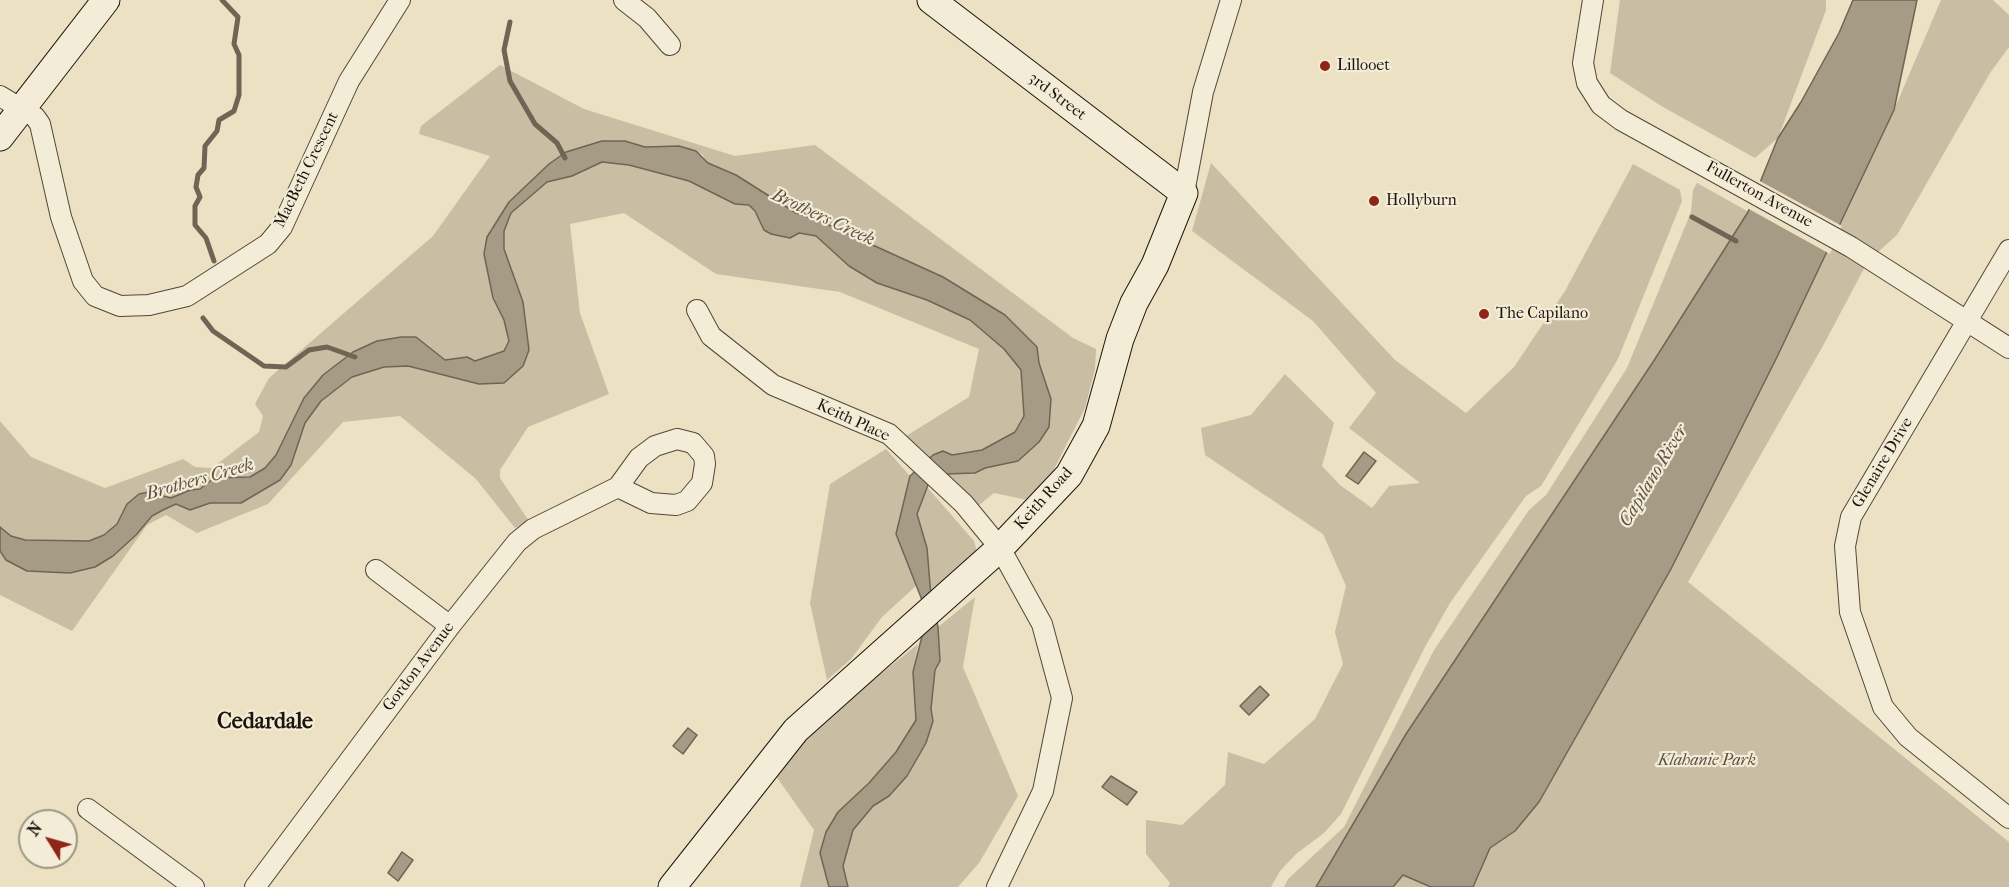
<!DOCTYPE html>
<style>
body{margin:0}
#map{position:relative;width:2009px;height:887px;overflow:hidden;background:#ece1c2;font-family:"IM FELL French Canon",serif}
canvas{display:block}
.north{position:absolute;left:18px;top:809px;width:60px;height:60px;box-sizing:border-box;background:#f3ecd7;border:2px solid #9e9687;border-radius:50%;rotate:307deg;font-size:16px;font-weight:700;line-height:24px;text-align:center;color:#1e140e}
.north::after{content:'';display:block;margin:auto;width:21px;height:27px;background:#8f2418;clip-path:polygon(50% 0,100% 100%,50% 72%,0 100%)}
</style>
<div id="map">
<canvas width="2009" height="887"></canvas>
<div class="north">N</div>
</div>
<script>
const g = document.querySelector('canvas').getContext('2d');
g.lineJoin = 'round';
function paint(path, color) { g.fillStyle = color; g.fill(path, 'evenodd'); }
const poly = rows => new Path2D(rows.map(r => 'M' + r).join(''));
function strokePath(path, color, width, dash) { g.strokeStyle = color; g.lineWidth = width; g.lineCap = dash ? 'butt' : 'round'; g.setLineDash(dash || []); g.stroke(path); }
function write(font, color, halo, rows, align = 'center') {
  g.font = font + ' "IM FELL French Canon",serif'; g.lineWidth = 4.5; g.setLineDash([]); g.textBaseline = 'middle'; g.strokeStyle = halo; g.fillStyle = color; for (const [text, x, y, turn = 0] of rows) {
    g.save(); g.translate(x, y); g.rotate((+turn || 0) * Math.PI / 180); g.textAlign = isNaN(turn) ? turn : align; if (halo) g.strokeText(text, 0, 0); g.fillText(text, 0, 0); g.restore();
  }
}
const green = poly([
 [1620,0,1826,0,1826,10,1778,138,1755,158,1663,107,1610,73],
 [1941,0,1993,0,2009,15,2009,47,1990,73,1897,235,1868,261,1824,344,1688,582,2009,842,2009,887,1393,887,1403,875,1539,802,1671,569,1777,357,1894,110],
 [500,65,584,109,735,156,815,145,1073,338,1096,349,1095,369,1085,408,1053,471,1027,500,994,493,978,506,945,474,975,473,985,468,1018,461,1051,399,1038,363,1037,347,1005,315,943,277,820,221,796,213,736,175,708,163,702,154,679,146,645,147,625,141,509,202,484,254,493,298,504,320,509,341,505,351,475,361,444,360,416,337,377,341,353,352,323,375,304,398,276,455,265,468,249,477,214,478,200,489,190,490,171,498,162,494,127,504,117,524,104,535,89,541,25,540,11,537,0,527,0,421,31,457,105,488,183,459,195,467,212,468,259,432,263,416,255,404,269,378,433,236,490,156,419,134,421,126],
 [602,162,629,165,689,181,735,204,749,205,755,211,764,230,816,236,877,283,927,300,970,320,1004,349,1021,370,1024,416,1015,432,982,450,929,459,906,436,969,397,979,349,840,292,716,274,624,213,570,224,580,313,609,394,528,427,500,470,500,478,529,521,515,528,476,479,400,416,343,422,268,504,197,533,166,515,147,525,72,631,0,595,0,551,6,560,27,571,70,573,95,567,113,556,136,535,152,516,163,510,176,504,190,510,210,502,241,503,267,488,291,465,305,423,321,401,352,377,384,367,408,366,479,384,504,383,524,324,523,302,504,249,504,231,511,213,547,182,572,176],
 [1211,163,1395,360,1466,413,1514,367,1565,291,1633,164,1680,190,1682,201,1618,359,1541,486,1526,496,1450,603,1425,647,1341,814,1324,833,1296,854,1280,871,1271,887,1168,887,1170,883,1146,854,1146,820,1182,825,1225,785,1228,752,1264,764,1315,719,1343,664,1335,632,1346,586,1323,534,1205,455,1201,428,1251,415,1285,374,1334,423,1322,466,1340,485,1372,508,1389,486,1420,483,1349,428,1376,393,1313,321,1192,231],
 [1697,183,1749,212,1655,359,1406,734,1316,887,1284,887,1288,879,1344,827,1434,650,1529,510,1546,495,1627,368,1691,212,1693,190],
 [886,449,910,476,896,534,917,585,882,617,851,659,827,680,810,603,830,484],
 [927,487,974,541,977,552,931,593,927,548,917,514],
 [975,597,963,667,1018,796,979,863,958,887,848,887,843,866,853,830,873,806,889,796,933,721,931,709,935,670,940,661,938,627],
 [918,644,913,672,916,720,896,752,869,783,829,887,800,887,814,830,773,772,838,708]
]);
const water = poly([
 [1853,0,1917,0,1894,110,1777,357,1671,569,1539,802,1515,831,1490,848,1473,887,1431,887,1403,875,1393,887,1316,887,1406,734,1655,359,1748,212,1778,138,1801,102,1839,33,1853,0],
 [602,141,625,141,645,147,679,146,696,151,708,163,736,175,796,213,820,221,943,277,1005,315,1037,347,1039,363,1051,399,1049,427,1039,442,1018,461,985,468,975,473,945,474,928,485,917,514,927,548,931,596,938,627,940,661,935,670,931,709,933,721,926,743,907,776,889,796,873,806,853,830,843,866,848,887,829,887,820,853,826,832,838,812,869,783,896,752,916,720,913,672,925,624,922,600,896,534,910,476,933,455,943,451,952,455,982,450,1015,432,1024,416,1021,370,1004,349,970,320,927,300,877,283,849,266,816,236,799,233,790,238,771,234,764,230,755,211,749,205,735,204,689,181,629,165,602,162,572,176,547,182,511,213,504,231,504,249,523,302,529,350,523,366,504,383,479,384,408,366,384,367,352,377,321,401,305,423,291,465,280,480,241,503,210,503,190,510,176,504,163,510,152,516,136,535,113,556,95,567,70,573,27,571,6,560,0,551,0,527,11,536,25,540,89,541,104,535,117,524,127,504,139,494,149,492,171,498,190,490,200,489,214,478,250,477,265,468,276,455,304,398,323,375,353,352,377,341,401,337,416,337,445,360,467,357,475,361,504,351,509,341,504,320,493,298,484,254,487,237,509,202,549,164,566,152,602,141],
 [1364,452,1376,461,1358,484,1346,476,1364,452],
 [1260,686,1269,695,1249,715,1240,706,1260,686],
 [688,728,697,735,683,754,673,746,688,728],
 [1111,776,1137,792,1127,805,1102,787,1111,776],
 [402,852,413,860,398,881,388,873,402,852]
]);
const pier = poly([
 [1758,180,1842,226,1830,254,1747,208]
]);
const stream = poly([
 [510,22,504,50,510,81,535,124,557,143,565,158],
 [1692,217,1736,241],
 [214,261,206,238,195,225,195,206,200,197,196,187,198,175,204,168,205,146,217,131,219,120,234,111,239,95,239,55,234,44,238,17,222,0],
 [203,318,213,331,264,366,286,367,309,350,327,347,355,357]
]);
const street = poly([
 [624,0,647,18,670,45],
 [1593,0,1583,63,1587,83,1601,105,1621,120,1851,247,2009,348],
 [0,96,35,117,40,124,61,217,83,281,95,296,120,306,149,305,187,296,268,244,282,227,349,81,400,0],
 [1184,193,1203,92,1231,0],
 [2009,250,1851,517,1845,546,1850,612,1883,707,1908,737,2009,818],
 [697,310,711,336,773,385,889,434,964,504,1000,548,1042,624,1062,698,1043,791,997,887],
 [677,439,693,443,704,456,705,464,702,483,687,501,676,505,651,503,618,487,639,458,655,446,677,439],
 [376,570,450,626],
 [88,809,194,887],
 [255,887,450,626,517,542,533,529,618,487]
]);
const secondary = poly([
 [0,137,106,0],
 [672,887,796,730,1000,548,1069,475,1096,426,1120,339,1134,303,1155,265,1184,193,931,0]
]);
const markers = [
 [1325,66,6,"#8f2418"],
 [1374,201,6,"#8f2418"],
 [1484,314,6,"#8f2418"]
];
const poiNames = [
 ["Lillooet",1337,66],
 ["Hollyburn",1386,201],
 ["The Capilano",1496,314]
];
const streetNames = [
 ["3rd Street",1057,97,37],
 ["MacBeth Crescent",307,170,-64],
 ["Fullerton Avenue",1759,195,29],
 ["Keith Place",853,421,25],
 ["Glenaire Drive",1883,463,-59],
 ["Keith Road",1044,499,-48],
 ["Gordon Avenue",419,667,-53]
];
const parkNames = [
 ["Klahanie Park",1707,761]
];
const waterNames = [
 ["Brothers Creek",823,218,25],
 ["Capilano River",1654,476,-59],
 ["Brothers Creek",200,480,-16]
];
const districtNames = [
 ["Cedardale",265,723]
];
paint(green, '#c9bea3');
paint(water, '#a69b85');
strokePath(water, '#706555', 1.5);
paint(pier, '#ece1c2');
strokePath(stream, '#706555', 5);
strokePath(street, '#52473b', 22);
strokePath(secondary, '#1e140e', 29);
strokePath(street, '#f3ecd7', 20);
strokePath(secondary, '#f3ecd7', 27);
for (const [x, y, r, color] of markers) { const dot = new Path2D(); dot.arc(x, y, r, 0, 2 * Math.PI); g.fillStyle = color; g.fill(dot); strokePath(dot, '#f3ecd7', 2); }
write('16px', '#1e140e', '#f3ecd7', poiNames, 'left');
write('16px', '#1e140e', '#f3ecd7', streetNames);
write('italic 16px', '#5a5042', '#f3ecd7', parkNames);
write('italic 18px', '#5b5144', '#f3ecd7', waterNames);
write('bold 22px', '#1e140e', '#f3ecd7', districtNames);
</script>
